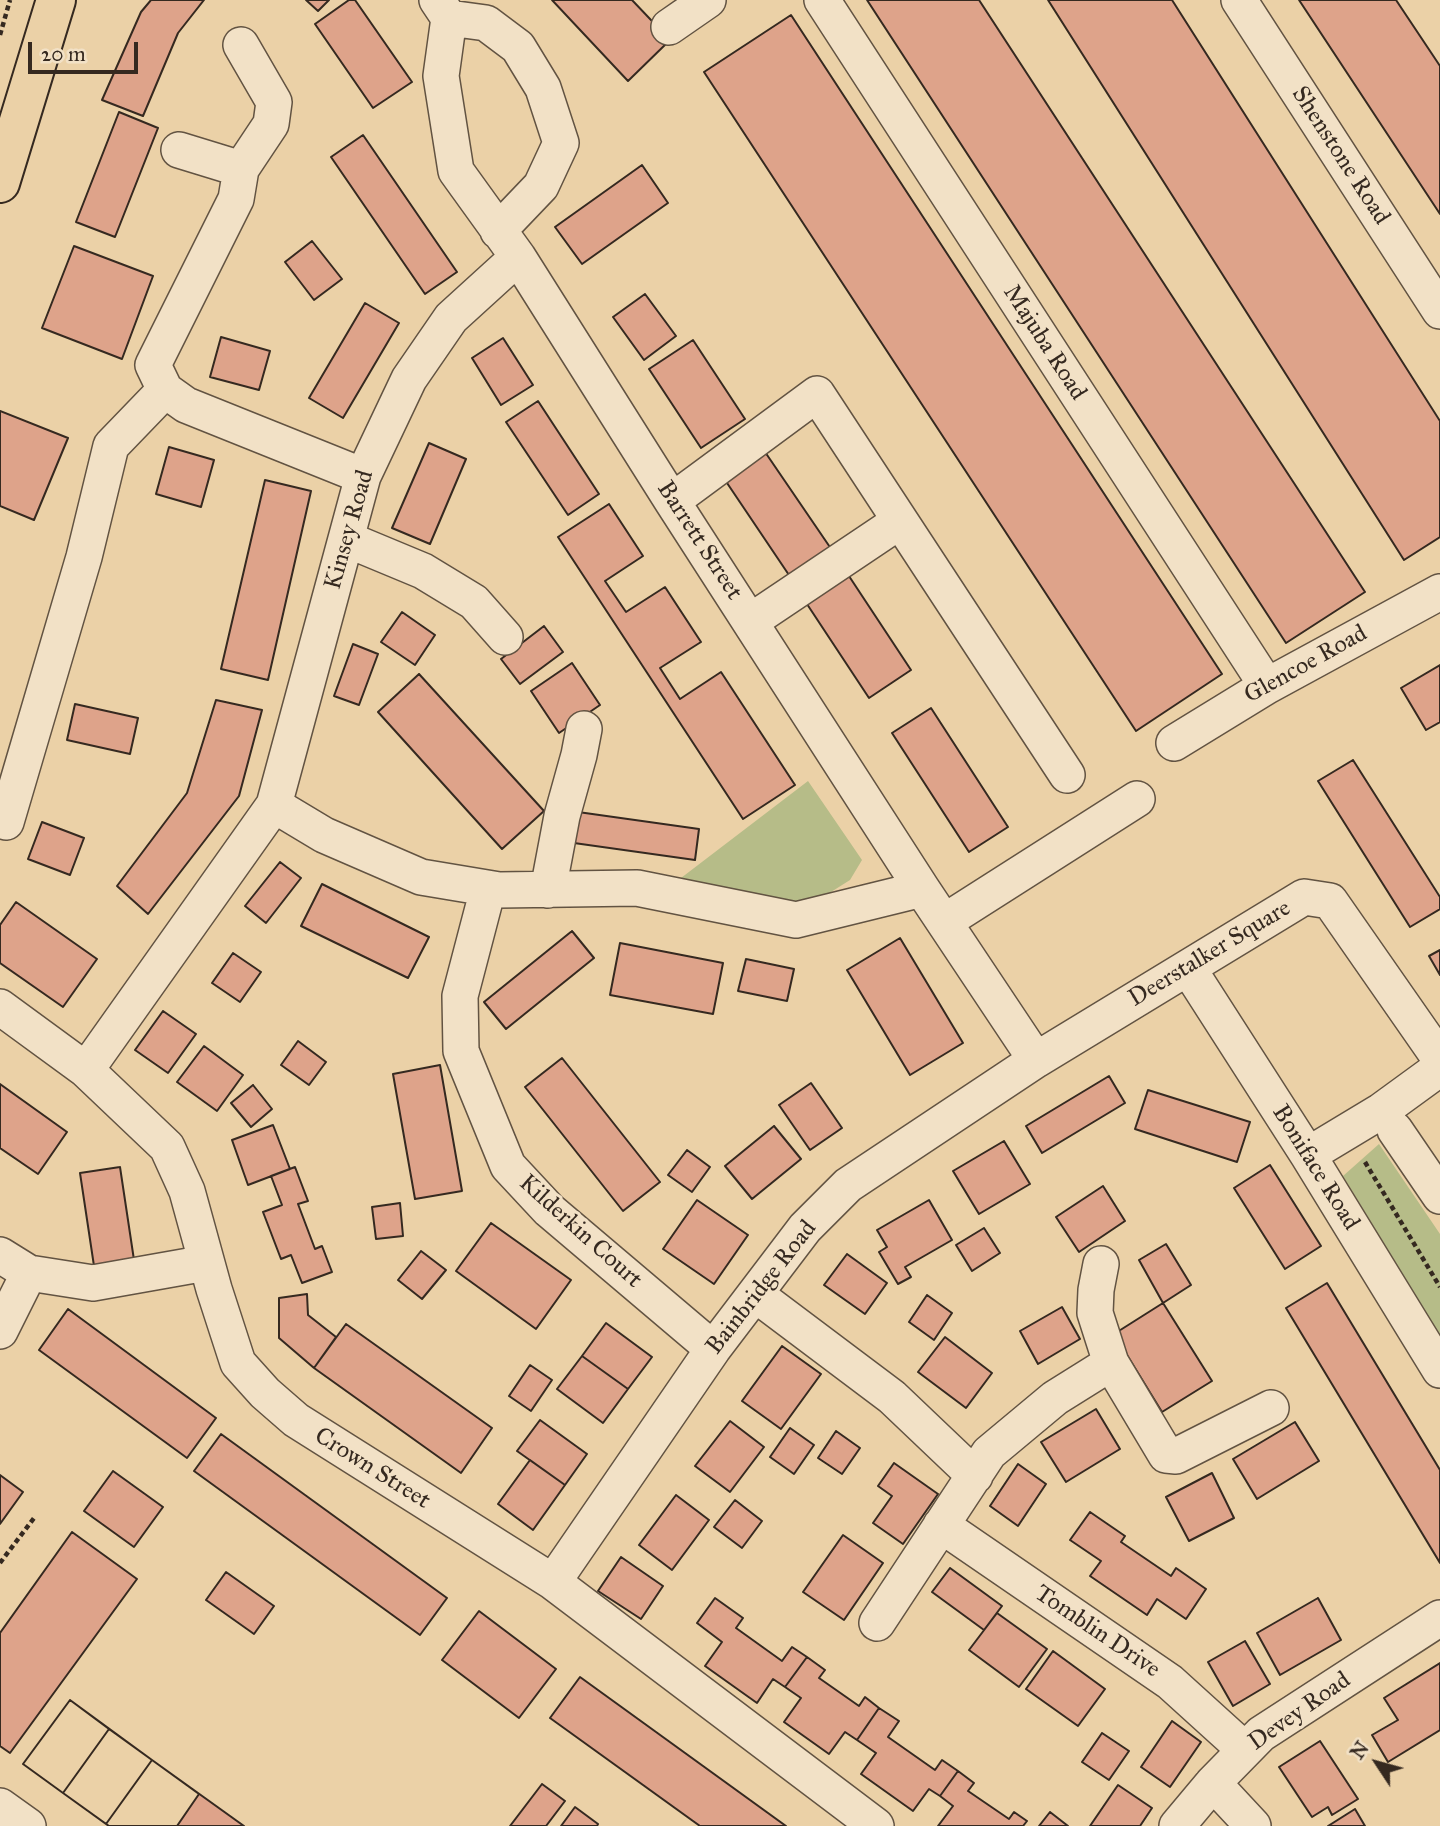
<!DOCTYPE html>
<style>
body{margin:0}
#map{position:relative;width:1440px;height:1826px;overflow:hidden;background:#ebd1a7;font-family:"IM FELL Great Primer",serif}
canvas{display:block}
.north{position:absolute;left:1342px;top:1728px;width:70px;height:70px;-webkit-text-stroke:5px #f2e1c6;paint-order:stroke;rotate:306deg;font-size:19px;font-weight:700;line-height:28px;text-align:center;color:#352920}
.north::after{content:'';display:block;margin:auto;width:24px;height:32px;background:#352920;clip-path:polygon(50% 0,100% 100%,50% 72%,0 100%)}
.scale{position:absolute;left:28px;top:42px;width:110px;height:32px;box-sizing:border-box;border:4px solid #352920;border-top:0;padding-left:9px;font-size:21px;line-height:24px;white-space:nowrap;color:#352920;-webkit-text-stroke:5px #f2e1c6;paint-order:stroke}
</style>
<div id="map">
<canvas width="1440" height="1826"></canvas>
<div class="north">N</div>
<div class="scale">20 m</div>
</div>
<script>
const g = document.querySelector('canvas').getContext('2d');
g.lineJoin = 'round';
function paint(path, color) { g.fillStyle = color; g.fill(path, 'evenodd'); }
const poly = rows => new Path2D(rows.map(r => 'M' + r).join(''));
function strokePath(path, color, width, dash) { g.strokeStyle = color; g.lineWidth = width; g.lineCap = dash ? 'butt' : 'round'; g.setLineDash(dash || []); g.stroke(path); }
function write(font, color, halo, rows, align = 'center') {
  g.font = font + ' "IM FELL Great Primer",serif'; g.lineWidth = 6; g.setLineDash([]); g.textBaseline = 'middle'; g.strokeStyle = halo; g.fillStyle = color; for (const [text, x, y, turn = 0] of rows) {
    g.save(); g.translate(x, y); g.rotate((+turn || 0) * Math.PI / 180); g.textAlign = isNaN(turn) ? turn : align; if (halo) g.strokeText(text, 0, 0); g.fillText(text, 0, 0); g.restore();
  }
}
const green = poly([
 [808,781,862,860,850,880,812,904,712,887,681,878],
 [1379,1144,1440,1234,1440,1337,1343,1176]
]);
const building = poly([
 [151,0,204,0,178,33,143,116,102,100,141,12,151,0],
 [306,0,329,0,318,11,306,0],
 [349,0,355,0,412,82,373,108,315,24,349,0],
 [552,0,632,0,670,40,628,81,552,0],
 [867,0,979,0,1365,592,1286,643,867,0],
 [1048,0,1172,0,1440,421,1440,537,1404,560,1048,0],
 [1299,0,1396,0,1440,66,1440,214,1299,0],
 [791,15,1222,674,1136,731,704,72,791,15],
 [119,112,158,128,115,237,76,222,119,112],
 [363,135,457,272,425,294,331,157,363,135],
 [642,165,668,203,582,264,555,227,642,165],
 [312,241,342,279,314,300,285,262,312,241],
 [74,246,153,276,122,359,42,328,74,246],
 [645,294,676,336,644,360,613,317,645,294],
 [365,303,399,323,343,418,309,398,365,303],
 [221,337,270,351,259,390,210,377,221,337],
 [503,338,533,385,501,405,472,358,503,338],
 [693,340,745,419,701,448,649,369,693,340],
 [538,401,599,494,568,515,506,422,538,401],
 [0,411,68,438,34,520,0,506,0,411],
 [429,443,466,459,430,544,392,528,429,443],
 [169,447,214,460,201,507,156,494,169,447],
 [763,449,836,556,795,584,723,477,763,449],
 [265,480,311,491,268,680,221,669,265,480],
 [609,504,643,556,605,581,626,612,665,587,701,642,660,668,680,699,721,672,795,785,743,819,558,537,609,504],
 [843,567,911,670,869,698,801,595,843,567],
 [402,612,435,635,415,665,381,642,402,612],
 [544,626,563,652,520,684,501,659,544,626],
 [353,644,378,654,359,705,334,696,353,644],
 [572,663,600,705,559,733,531,691,572,663],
 [1440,665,1440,722,1426,730,1401,688,1440,665],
 [419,674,544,811,502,849,378,712,419,674],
 [216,700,262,710,239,796,148,914,117,886,187,793,216,700],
 [75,704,138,718,130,754,67,740,75,704],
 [931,708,1008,827,969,852,892,733,931,708],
 [1353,760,1440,897,1440,909,1410,927,1318,781,1353,760],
 [578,812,699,829,695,860,574,843,578,812],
 [42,822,84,838,70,875,28,859,42,822],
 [280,862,301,878,266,923,245,906,280,862],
 [322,884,429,937,408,978,301,926,322,884],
 [16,902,97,959,63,1007,0,963,0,925,16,902],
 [572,931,594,958,506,1029,484,1002,572,931],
 [900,938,963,1043,910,1075,847,970,900,938],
 [620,943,723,963,713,1014,610,995,620,943],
 [1440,950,1440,975,1429,956,1440,950],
 [233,953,261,972,240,1002,212,983,233,953],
 [746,959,794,969,787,1001,738,991,746,959],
 [163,1011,196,1034,168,1073,135,1050,163,1011],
 [298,1041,326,1062,309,1085,281,1065,298,1041],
 [204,1046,243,1075,217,1111,177,1082,204,1046],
 [562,1058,660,1182,623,1211,525,1087,562,1058],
 [440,1065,462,1191,415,1199,393,1074,440,1065],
 [1109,1076,1125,1103,1042,1153,1026,1126,1109,1076],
 [811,1083,842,1128,810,1150,779,1105,811,1083],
 [0,1084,67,1132,38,1174,0,1148,0,1084],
 [253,1085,272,1109,251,1127,231,1103,253,1085],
 [1148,1090,1250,1122,1237,1162,1135,1129,1148,1090],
 [273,1125,290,1169,248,1185,232,1140,273,1125],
 [774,1126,801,1159,752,1199,725,1166,774,1126],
 [1004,1141,1030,1184,979,1214,953,1171,1004,1141],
 [687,1150,710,1167,692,1192,668,1175,687,1150],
 [1270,1165,1321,1246,1285,1269,1234,1188,1270,1165],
 [120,1167,134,1260,94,1266,80,1173,120,1167],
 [295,1167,308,1201,298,1204,315,1249,322,1246,332,1272,302,1283,291,1255,281,1259,263,1212,282,1205,271,1176,295,1167],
 [1103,1186,1125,1221,1079,1252,1056,1217,1103,1186],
 [697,1200,748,1235,714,1284,663,1249,697,1200],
 [929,1200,952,1240,905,1267,911,1277,898,1284,879,1252,887,1247,877,1230,929,1200],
 [400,1203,403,1236,376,1239,372,1207,400,1203],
 [491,1223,571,1280,536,1329,456,1271,491,1223],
 [984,1228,1000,1253,972,1271,956,1245,984,1228],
 [1166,1244,1191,1285,1163,1303,1139,1260,1166,1244],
 [421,1251,446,1270,422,1299,398,1280,421,1251],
 [847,1254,887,1283,865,1314,824,1285,847,1254],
 [1327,1283,1440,1470,1440,1563,1286,1308,1327,1283],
 [307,1294,308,1315,336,1337,314,1368,279,1338,279,1298,307,1294],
 [927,1295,952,1313,934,1340,909,1322,927,1295],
 [1163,1303,1212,1381,1162,1412,1114,1334,1163,1303],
 [1062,1307,1080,1339,1038,1364,1020,1331,1062,1307],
 [68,1309,216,1418,187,1458,39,1350,68,1309],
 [606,1323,652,1357,628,1389,582,1356,606,1323],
 [346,1324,492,1428,461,1473,314,1368,346,1324],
 [945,1337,992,1373,966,1408,918,1372,945,1337],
 [782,1346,821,1374,781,1429,742,1401,782,1346],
 [582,1356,628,1389,603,1423,557,1389,582,1356],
 [530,1365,552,1380,531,1411,509,1396,530,1365],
 [1096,1409,1120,1449,1066,1482,1041,1442,1096,1409],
 [540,1420,587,1454,565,1485,517,1451,540,1420],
 [730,1421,764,1447,730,1492,695,1466,730,1421],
 [1295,1422,1319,1461,1257,1499,1233,1459,1295,1422],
 [790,1428,814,1445,794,1474,770,1457,790,1428],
 [836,1431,860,1448,842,1474,818,1458,836,1431],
 [221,1434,447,1598,420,1635,194,1471,221,1434],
 [530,1460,565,1485,533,1530,498,1504,530,1460],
 [894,1463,938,1494,903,1544,873,1523,892,1496,878,1486,894,1463],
 [1018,1464,1046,1484,1018,1526,990,1506,1018,1464],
 [113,1471,163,1507,134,1547,84,1511,113,1471],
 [1212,1473,1234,1518,1189,1541,1166,1497,1212,1473],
 [0,1475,23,1492,0,1524,0,1475],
 [676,1495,709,1520,672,1570,639,1545,676,1495],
 [735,1500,762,1521,742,1548,714,1527,735,1500],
 [1090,1512,1125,1536,1121,1542,1171,1576,1176,1568,1206,1589,1186,1619,1157,1599,1147,1615,1090,1576,1101,1561,1070,1540,1090,1512],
 [72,1532,137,1579,10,1753,0,1746,0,1633,72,1532],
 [843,1535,883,1563,844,1620,803,1592,843,1535],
 [621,1557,663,1586,641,1619,598,1591,621,1557],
 [950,1568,1002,1606,984,1630,932,1592,950,1568],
 [226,1572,274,1606,254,1634,206,1600,226,1572],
 [715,1598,743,1618,736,1628,782,1661,792,1647,807,1657,785,1687,773,1679,757,1703,705,1666,722,1642,697,1623,715,1598],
 [1318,1598,1341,1640,1280,1675,1257,1633,1318,1598],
 [479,1611,556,1669,519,1718,442,1660,479,1611],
 [997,1613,1047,1649,1019,1687,969,1650,997,1613],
 [1245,1641,1270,1684,1233,1706,1208,1662,1245,1641],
 [1053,1651,1105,1689,1078,1726,1026,1689,1053,1651],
 [807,1657,825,1670,819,1678,859,1706,865,1697,879,1708,857,1740,845,1732,829,1754,784,1722,801,1698,785,1687,807,1657],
 [1440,1663,1440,1730,1388,1762,1372,1735,1398,1720,1384,1698,1440,1663],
 [580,1677,786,1826,700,1826,550,1718,580,1677],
 [70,1700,152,1760,244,1826,109,1826,63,1793,23,1764,70,1700],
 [70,1700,109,1729,63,1793,23,1764,70,1700],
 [879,1708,899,1721,888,1737,935,1770,942,1760,958,1771,940,1796,929,1789,913,1811,861,1774,876,1753,857,1740,879,1708],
 [1172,1721,1201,1742,1170,1787,1141,1767,1172,1721],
 [109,1729,152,1760,106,1824,63,1793,109,1729],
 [1102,1733,1129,1751,1109,1780,1082,1762,1102,1733],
 [1320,1741,1358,1799,1332,1815,1328,1807,1312,1817,1279,1767,1320,1741],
 [152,1760,199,1794,177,1826,109,1826,106,1824,152,1760],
 [958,1771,974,1783,968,1791,1009,1819,1014,1812,1027,1821,1023,1826,938,1826,953,1806,940,1796,958,1771],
 [542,1784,565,1801,546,1826,510,1826,542,1784],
 [1118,1785,1152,1808,1140,1826,1090,1826,1118,1785],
 [575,1807,598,1824,597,1826,561,1826,575,1807],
 [1355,1809,1365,1826,1328,1826,1355,1809],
 [1050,1812,1068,1826,1039,1826,1050,1812]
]);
const path = poly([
 [0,35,10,0],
 [1365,1162,1440,1287],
 [0,1563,34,1518]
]);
const minor = poly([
 [437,0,449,18,441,76,456,171,518,257,672,501,922,889,1036,1060],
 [822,0,1267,686],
 [1239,0,1440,311],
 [449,18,486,23,518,47,543,88,561,143,541,186,498,231],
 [669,27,708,0],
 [241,45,274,102,271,124,241,169,236,199,153,365,165,390,186,405,363,476],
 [179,150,241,169],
 [672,501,817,394,1067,775],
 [346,539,423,571,474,602,505,637],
 [751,621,900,521],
 [1174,743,1267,686,1440,592],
 [274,805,324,835,421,877,499,890,637,888,796,920,922,889],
 [0,820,6,822,84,557,111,446,165,390],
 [488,889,460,996,461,1051,508,1166,549,1210,713,1349],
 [548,890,562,816,579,755,584,729],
 [944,922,1137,799],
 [1188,968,1308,1155,1440,1370],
 [0,1007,86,1070,167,1147,187,1191,214,1289,238,1363,265,1393,296,1420,553,1582,876,1826],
 [86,1070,274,805,363,476,409,379,451,318,518,257],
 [1395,1130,1440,1196],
 [1308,1155,1381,1111,1440,1068],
 [0,1255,29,1273,93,1283,206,1263],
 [1101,1264,1096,1290,1095,1313,1111,1363],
 [755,1294,892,1397,975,1476],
 [0,1331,29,1273],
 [941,1525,1170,1682,1245,1750],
 [553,1582,713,1349,805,1228,848,1185,1036,1060,1304,897,1330,901,1440,1059],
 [877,1623,989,1453,1055,1398,1111,1363,1166,1455,1176,1456,1271,1408],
 [1213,1783,1253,1826],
 [0,1806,28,1826],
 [1177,1826,1213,1783,1261,1734,1440,1618]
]);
const major = poly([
 [0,183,56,0]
]);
const streetNames = [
 ["Shenstone Road",1340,156,57],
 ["Majuba Road",1044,343,57],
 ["Kinsey Road",350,530,-74],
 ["Barrett Street",699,541,57],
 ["Glencoe Road",1306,665,-29],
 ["Deerstalker Square",1210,954,-31],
 ["Boniface Road",1315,1168,58],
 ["Kilderkin Court",580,1232,42],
 ["Bainbridge Road",762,1288,-52],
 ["Crown Street",372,1469,32],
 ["Tomblin Drive",1097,1632,34],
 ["Devey Road",1300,1712,-35]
];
paint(green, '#b6bc88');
paint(building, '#dea38a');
strokePath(building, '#352920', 2);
strokePath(minor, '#625342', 38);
strokePath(major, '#352920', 42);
strokePath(path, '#352920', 4.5, [5, 3.5]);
strokePath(minor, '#f2e1c6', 35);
strokePath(major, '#ebd1a7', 38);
write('24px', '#352920', '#f2e1c6', streetNames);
</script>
